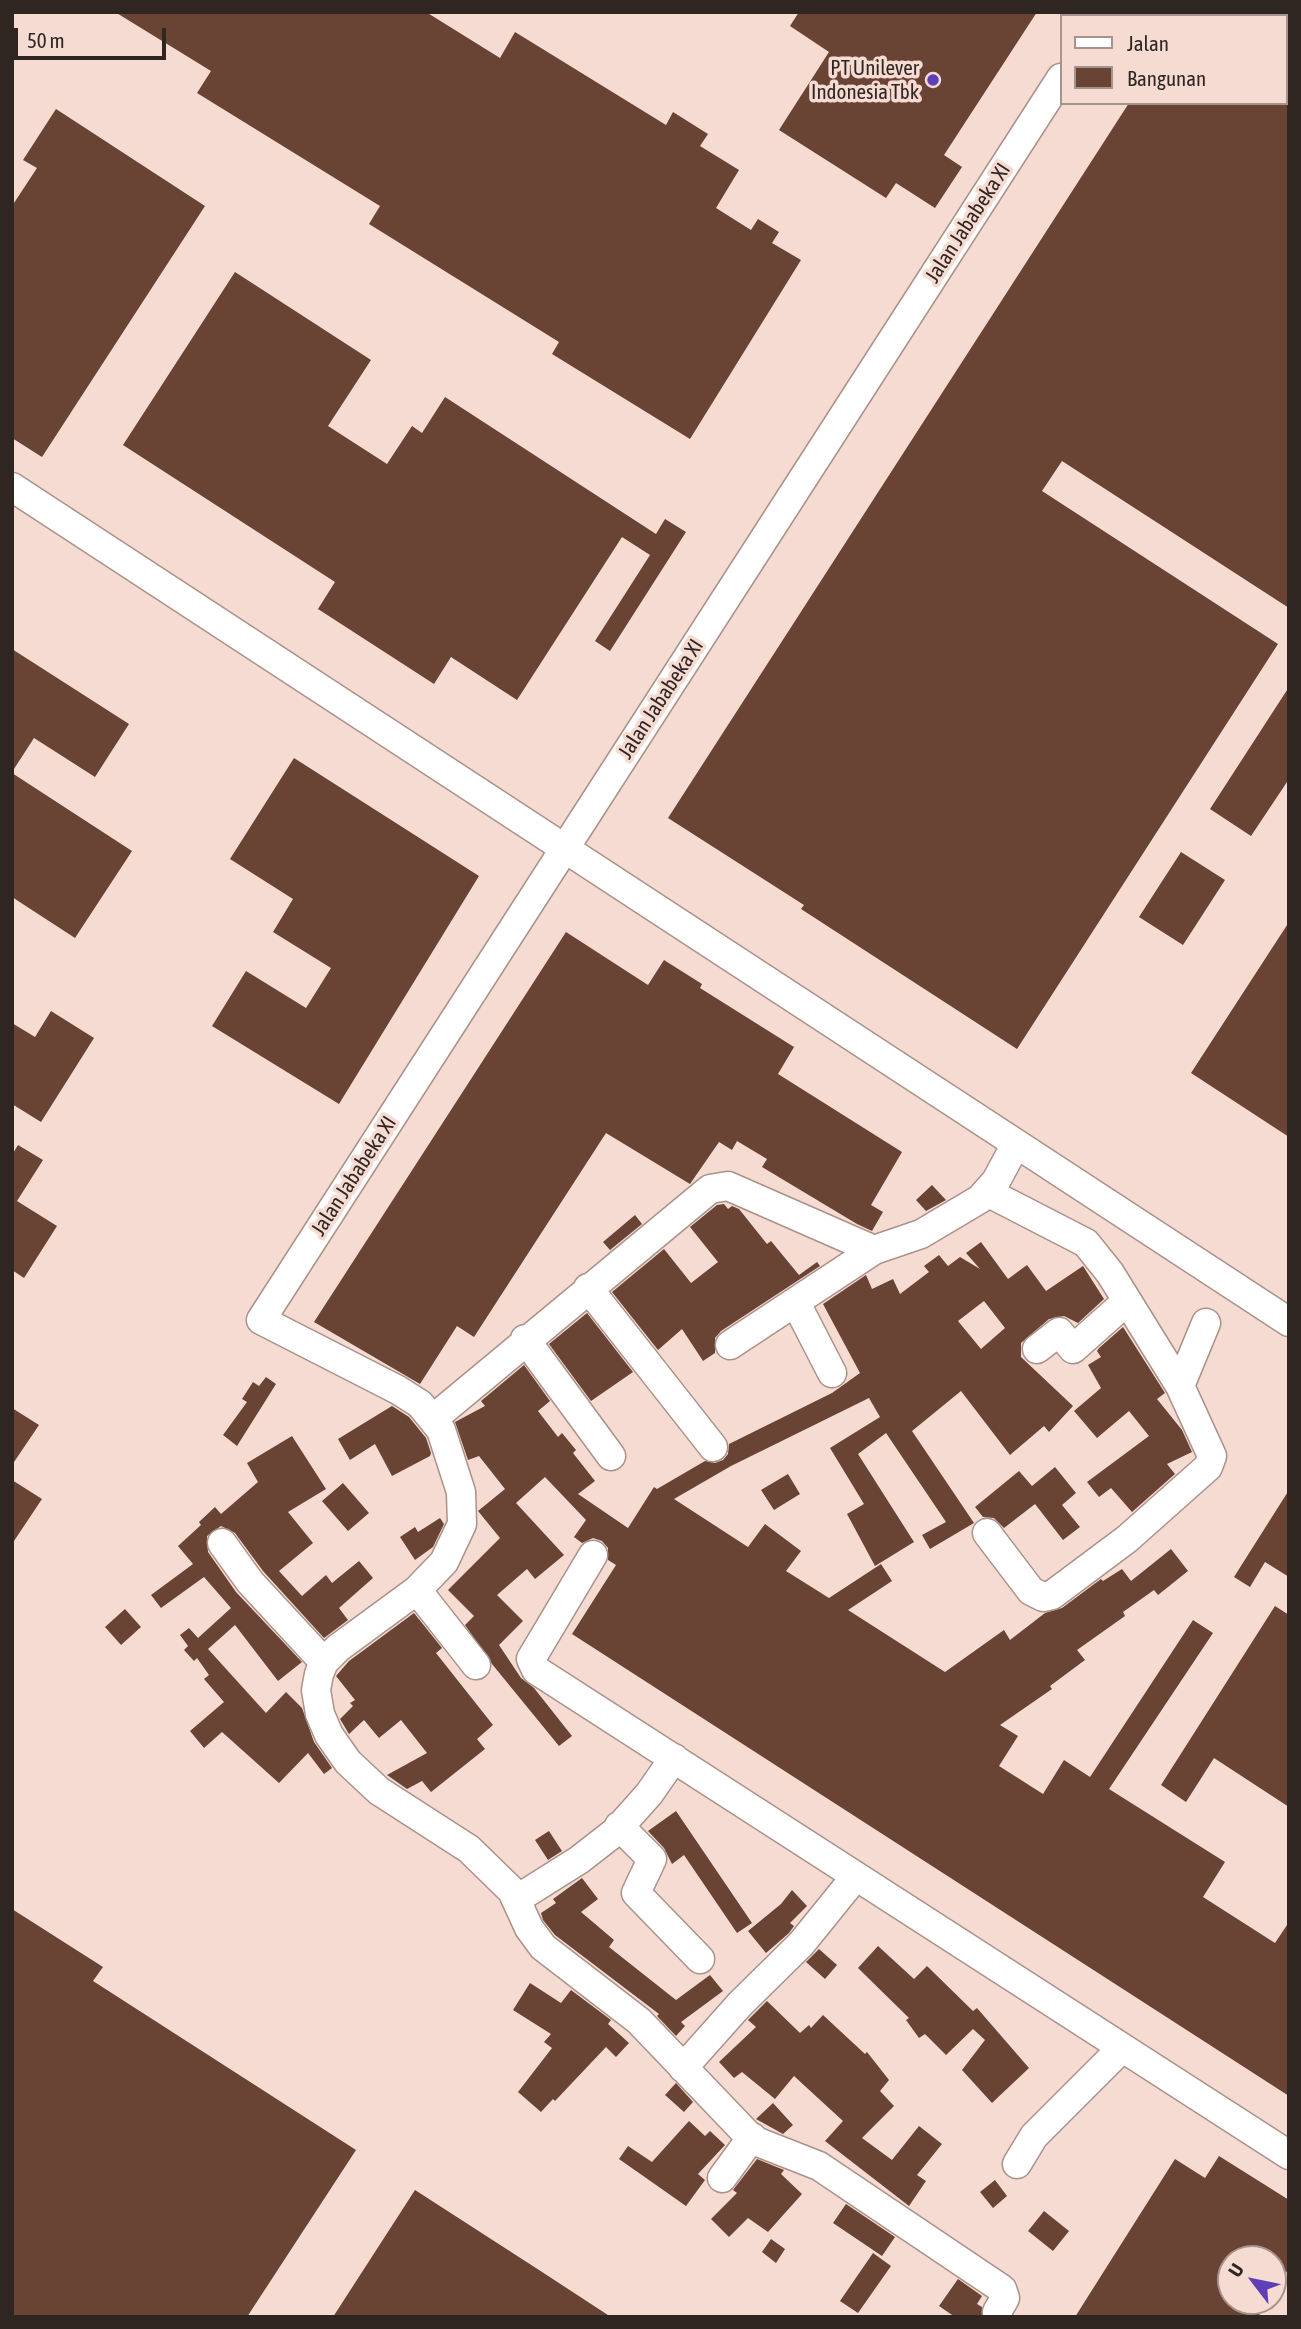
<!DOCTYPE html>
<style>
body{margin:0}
#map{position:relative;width:1301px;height:2329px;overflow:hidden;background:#f5dbd1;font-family:"Asap Condensed",sans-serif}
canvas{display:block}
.frame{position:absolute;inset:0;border:14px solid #2f2622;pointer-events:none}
.legend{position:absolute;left:1060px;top:14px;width:228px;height:91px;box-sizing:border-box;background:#f5dbd1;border:2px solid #a6938b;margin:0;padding:9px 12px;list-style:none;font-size:21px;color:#2f2622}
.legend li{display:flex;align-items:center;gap:14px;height:35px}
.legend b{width:35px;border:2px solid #a6938b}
.north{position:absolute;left:1217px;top:2245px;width:70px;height:70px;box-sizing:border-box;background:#f5dbd1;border:2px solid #a6938b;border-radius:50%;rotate:302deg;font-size:19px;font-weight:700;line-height:28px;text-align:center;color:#2f2622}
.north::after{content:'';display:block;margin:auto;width:24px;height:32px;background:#5f3eb7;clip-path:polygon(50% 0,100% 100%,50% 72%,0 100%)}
.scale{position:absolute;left:14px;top:28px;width:152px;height:32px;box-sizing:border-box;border:4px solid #2f2622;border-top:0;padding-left:9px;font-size:21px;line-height:24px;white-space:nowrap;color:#2f2622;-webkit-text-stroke:5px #f5dbd1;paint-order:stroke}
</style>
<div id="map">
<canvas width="1301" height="2329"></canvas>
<div class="frame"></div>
<ul class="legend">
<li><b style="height:9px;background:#fff"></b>Jalan</li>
<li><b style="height:19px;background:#694334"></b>Bangunan</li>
</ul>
<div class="north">U</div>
<div class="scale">50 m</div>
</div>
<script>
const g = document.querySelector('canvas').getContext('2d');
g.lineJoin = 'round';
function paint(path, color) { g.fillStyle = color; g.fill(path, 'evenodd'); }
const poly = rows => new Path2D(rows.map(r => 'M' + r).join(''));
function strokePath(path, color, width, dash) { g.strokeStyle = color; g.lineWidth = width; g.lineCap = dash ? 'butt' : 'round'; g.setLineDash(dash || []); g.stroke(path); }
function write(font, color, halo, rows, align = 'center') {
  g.font = font + ' "Asap Condensed",sans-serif'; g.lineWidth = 7; g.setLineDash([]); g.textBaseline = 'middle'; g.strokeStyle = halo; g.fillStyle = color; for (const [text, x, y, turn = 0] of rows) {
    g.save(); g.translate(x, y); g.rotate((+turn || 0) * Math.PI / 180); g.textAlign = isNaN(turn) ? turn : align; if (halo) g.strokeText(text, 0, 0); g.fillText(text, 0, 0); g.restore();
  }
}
const building = poly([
 [115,12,426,12,500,58,515,32,666,125,673,112,708,134,700,146,739,170,716,208,751,230,758,219,779,232,772,243,801,260,690,439,552,354,559,342,369,224,380,206,197,93,211,71],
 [799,12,1037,12,944,155,962,167,935,208,896,183,886,198,779,130,829,52,790,26],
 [1129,103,1289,103,1289,608,1062,461,1042,491,1278,644,1017,1049,801,909,804,905,668,818],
 [56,109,205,206,42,457,12,438,12,206,37,168,23,160],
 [235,272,371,360,328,426,387,464,412,426,422,433,445,397,656,534,665,519,686,532,610,651,595,641,650,555,622,537,517,700,451,657,434,684,318,609,335,582,123,445],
 [12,649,129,724,95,777,34,738,12,772],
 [1289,687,1289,779,1251,836,1210,809],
 [294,758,479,876,339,1104,212,1026,246,971,306,1008,331,968,273,932,293,899,230,859],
 [12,773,132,851,75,938,12,897],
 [1181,852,1225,880,1183,945,1139,917],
 [1289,922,1289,1137,1191,1073],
 [566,932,648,985,664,960,702,984,700,988,794,1047,778,1074,902,1152,871,1205,883,1212,872,1231,857,1224,762,1167,767,1159,737,1141,732,1150,719,1142,690,1184,606,1133,474,1337,457,1326,420,1384,314,1322],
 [51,1011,94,1038,41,1122,12,1104,12,1023,35,1037],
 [18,1145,43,1160,17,1201,57,1226,24,1278,12,1270,12,1155],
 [932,1185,946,1200,926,1211,916,1200],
 [724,1204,728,1209,732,1206,739,1209,767,1244,771,1241,799,1275,817,1262,820,1266,721,1331,715,1338,715,1353,703,1361,682,1329,658,1350,612,1292,664,1249,691,1283,718,1262,690,1227,717,1205],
 [635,1215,642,1224,610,1250,603,1242],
 [981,1242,1008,1279,1027,1265,1046,1291,1083,1266,1104,1299,1078,1323,1064,1316,1049,1319,1021,1343,1021,1357,1073,1406,1049,1432,1044,1426,1010,1455,961,1391,912,1431,974,1523,930,1549,922,1535,946,1522,886,1433,858,1454,914,1542,875,1566,847,1514,864,1504,830,1448,880,1417,869,1398,731,1466,674,1499,748,1547,765,1524,801,1551,786,1571,829,1598,881,1564,892,1581,848,1610,945,1672,1004,1630,1010,1640,1045,1613,1062,1608,1101,1579,1103,1581,1122,1569,1131,1581,1171,1549,1188,1571,1158,1595,1154,1590,1123,1612,1125,1616,1077,1650,1085,1660,1050,1686,1052,1689,1000,1725,1018,1736,999,1766,1043,1794,1064,1760,1090,1777,1193,1620,1213,1633,1109,1789,1225,1862,1203,1897,1275,1943,1289,1922,1289,2096,572,1634,616,1565,608,1560,608,1548,602,1541,593,1538,582,1543,574,1537,586,1520,545,1477,516,1503,564,1555,535,1579,527,1569,497,1595,523,1621,499,1645,521,1678,534,1688,572,1736,559,1746,492,1664,465,1625,474,1616,448,1590,500,1538,478,1511,505,1489,479,1456,468,1460,455,1422,485,1406,481,1401,524,1365,550,1401,538,1411,558,1437,562,1433,576,1450,573,1453,595,1481,578,1494,628,1528,654,1487,657,1489,705,1461,715,1463,723,1460,728,1454,729,1444,832,1393,860,1373,823,1304,866,1275,872,1289,893,1279,900,1294,929,1272,924,1266,939,1255,948,1266,960,1257,980,1269,966,1253],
 [984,1301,1005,1328,981,1349,958,1321],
 [587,1313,633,1372,591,1401,549,1344],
 [1123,1327,1165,1393,1157,1399,1182,1430,1192,1452,1167,1464,1175,1474,1132,1512,1111,1488,1099,1497,1087,1482,1149,1436,1129,1411,1097,1438,1074,1411,1101,1388,1088,1365,1101,1357,1097,1351,1099,1348],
 [266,1377,276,1384,237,1446,223,1435,247,1402,242,1399,253,1382,259,1386],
 [392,1406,409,1417,426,1438,431,1453,430,1456,392,1476,375,1444,350,1460,338,1439],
 [12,1408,39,1425,12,1465],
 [292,1436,326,1489,288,1512,313,1543,279,1571,302,1596,326,1575,332,1583,359,1561,373,1578,339,1608,348,1620,324,1638,263,1571,235,1533,221,1526,207,1536,208,1552,236,1592,302,1662,278,1681,235,1625,208,1649,266,1713,286,1692,302,1708,314,1742,332,1768,324,1774,308,1753,279,1783,222,1732,204,1748,190,1731,224,1702,204,1679,209,1675,197,1658,194,1661,184,1650,188,1646,180,1635,189,1628,198,1638,231,1608,204,1577,161,1608,151,1595,193,1564,178,1546,201,1525,199,1522,215,1507,221,1514,258,1482,247,1463],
 [1055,1467,1076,1493,1062,1505,1080,1527,1063,1540,1035,1504,1004,1528,994,1518,983,1517,975,1507,1019,1471,1032,1486],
 [788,1474,800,1494,774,1510,761,1490],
 [12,1480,42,1499,12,1544],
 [343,1483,369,1513,348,1531,322,1501],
 [1289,1490,1289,1577,1265,1562,1250,1587,1234,1577],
 [440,1518,444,1524,433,1547,415,1560,400,1537,415,1527,418,1532],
 [1275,1606,1289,1615,1289,1807,1214,1758,1186,1802,1161,1785],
 [125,1609,141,1627,121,1645,105,1627],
 [414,1613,442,1648,436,1653,493,1725,477,1739,485,1749,431,1792,422,1781,407,1789,387,1775,427,1753,401,1720,379,1738,364,1720,349,1734,340,1719,353,1706,350,1703,355,1700,336,1676,349,1661],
 [676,1811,752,1923,737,1933,684,1855,672,1864,664,1848,648,1831],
 [549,1831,562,1851,548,1860,535,1840],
 [582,1878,598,1899,581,1912,614,1940,609,1947,676,2000,710,1975,723,1991,681,2022,685,2026,676,2036,657,2016,659,2014,555,1935,543,1920,541,1913,556,1903,553,1899],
 [792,1890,807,1906,790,1923,794,1926,789,1933,766,1953,748,1931,781,1904],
 [12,1909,103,1967,93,1981,356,2150,247,2317,12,2317],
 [878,1946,914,1979,927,1966,973,2011,977,2008,1029,2068,992,2103,962,2070,985,2040,973,2029,946,2055,925,2034,919,2038,906,2020,909,2018,858,1968],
 [819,1949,837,1965,825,1979,806,1962],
 [530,1983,561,2003,571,1990,611,2020,608,2024,629,2043,616,2057,606,2047,555,2101,553,2099,541,2112,518,2092,552,2048,544,2042,551,2034,513,2010],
 [767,2001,800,2033,809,2025,811,2028,823,2015,865,2054,867,2052,889,2080,880,2091,894,2106,862,2138,892,2160,919,2126,942,2144,917,2175,926,2181,909,2206,825,2141,843,2121,794,2076,775,2099,742,2072,734,2078,719,2062,756,2027,748,2020],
 [676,2083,693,2102,684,2112,665,2095],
 [773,2103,793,2125,783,2134,756,2119],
 [689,2121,705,2136,710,2131,725,2145,698,2174,705,2180,686,2206,619,2159,628,2146,652,2162],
 [1219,2156,1289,2200,1289,2268,1273,2293,1273,2259,1231,2259,1231,2301,1268,2301,1258,2317,1075,2317,1175,2159,1205,2178],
 [757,2159,784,2170,781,2174,802,2194,768,2232,748,2218,729,2237,711,2219,737,2193,733,2190],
 [995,2180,1007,2196,993,2208,980,2192],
 [415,2190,539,2270,611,2317,333,2317],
 [846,2204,895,2237,882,2256,833,2223],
 [1044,2211,1069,2231,1053,2251,1028,2231],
 [771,2239,785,2249,776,2263,762,2252],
 [873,2253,891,2266,858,2313,840,2301],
 [958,2279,982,2296,977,2304,982,2307,982,2317,955,2317,939,2306]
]);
const minor = poly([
 [1101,16,1104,12],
 [12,487,1289,1322],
 [588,1288,713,1447],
 [796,1303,832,1373],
 [525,1339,611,1456],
 [730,1345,874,1250],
 [1037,1349,1059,1332,1073,1349,1127,1301],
 [1180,1386,1206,1323],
 [434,1418,710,1189,728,1186,874,1250,921,1234,980,1199,996,1181,1016,1144],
 [987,1533,1031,1591,1043,1597,1052,1595,1127,1539,1208,1467,1212,1456,1180,1386,1110,1273,1086,1243,987,1192],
 [222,1543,250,1582,324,1662],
 [593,1555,531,1659,536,1670,1289,2155],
 [417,1590,476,1665],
 [619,1826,652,1859,636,1893,700,1959],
 [517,1899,579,1860,615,1832,649,1794,674,1758],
 [683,2068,740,2004,801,1944,856,1876],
 [1017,2164,1034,2136,1122,2048],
 [722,2178,752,2137],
 [997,2312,1005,2298,1002,2289,819,2166,758,2142,747,2134,639,2021,543,1947,529,1928,512,1891,469,1849,379,1791,348,1762,329,1735,320,1714,316,1690,319,1674,324,1662,338,1648,417,1590,444,1562,462,1524,461,1492,441,1430,420,1404,398,1390,261,1320,1061,78]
]);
const markers = [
 [933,80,7,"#5f3eb7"]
];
const poiNames = [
 ["PT Unilever",919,68],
 ["Indonesia Tbk",919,92]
];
const streetNames = [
 ["Jalan Jababeka XI",968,223,-57],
 ["Jalan Jababeka XI",661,699,-57],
 ["Jalan Jababeka XI",354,1176,-57]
];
paint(building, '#694334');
strokePath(minor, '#aa9289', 31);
strokePath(minor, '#fff', 28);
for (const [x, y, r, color] of markers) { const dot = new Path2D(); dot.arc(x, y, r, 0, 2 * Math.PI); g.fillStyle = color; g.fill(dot); strokePath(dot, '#f5dbd1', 2.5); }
write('21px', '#2f2622', '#f5dbd1', poiNames, 'right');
write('21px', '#2f2622', '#f5dbd1', streetNames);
</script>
